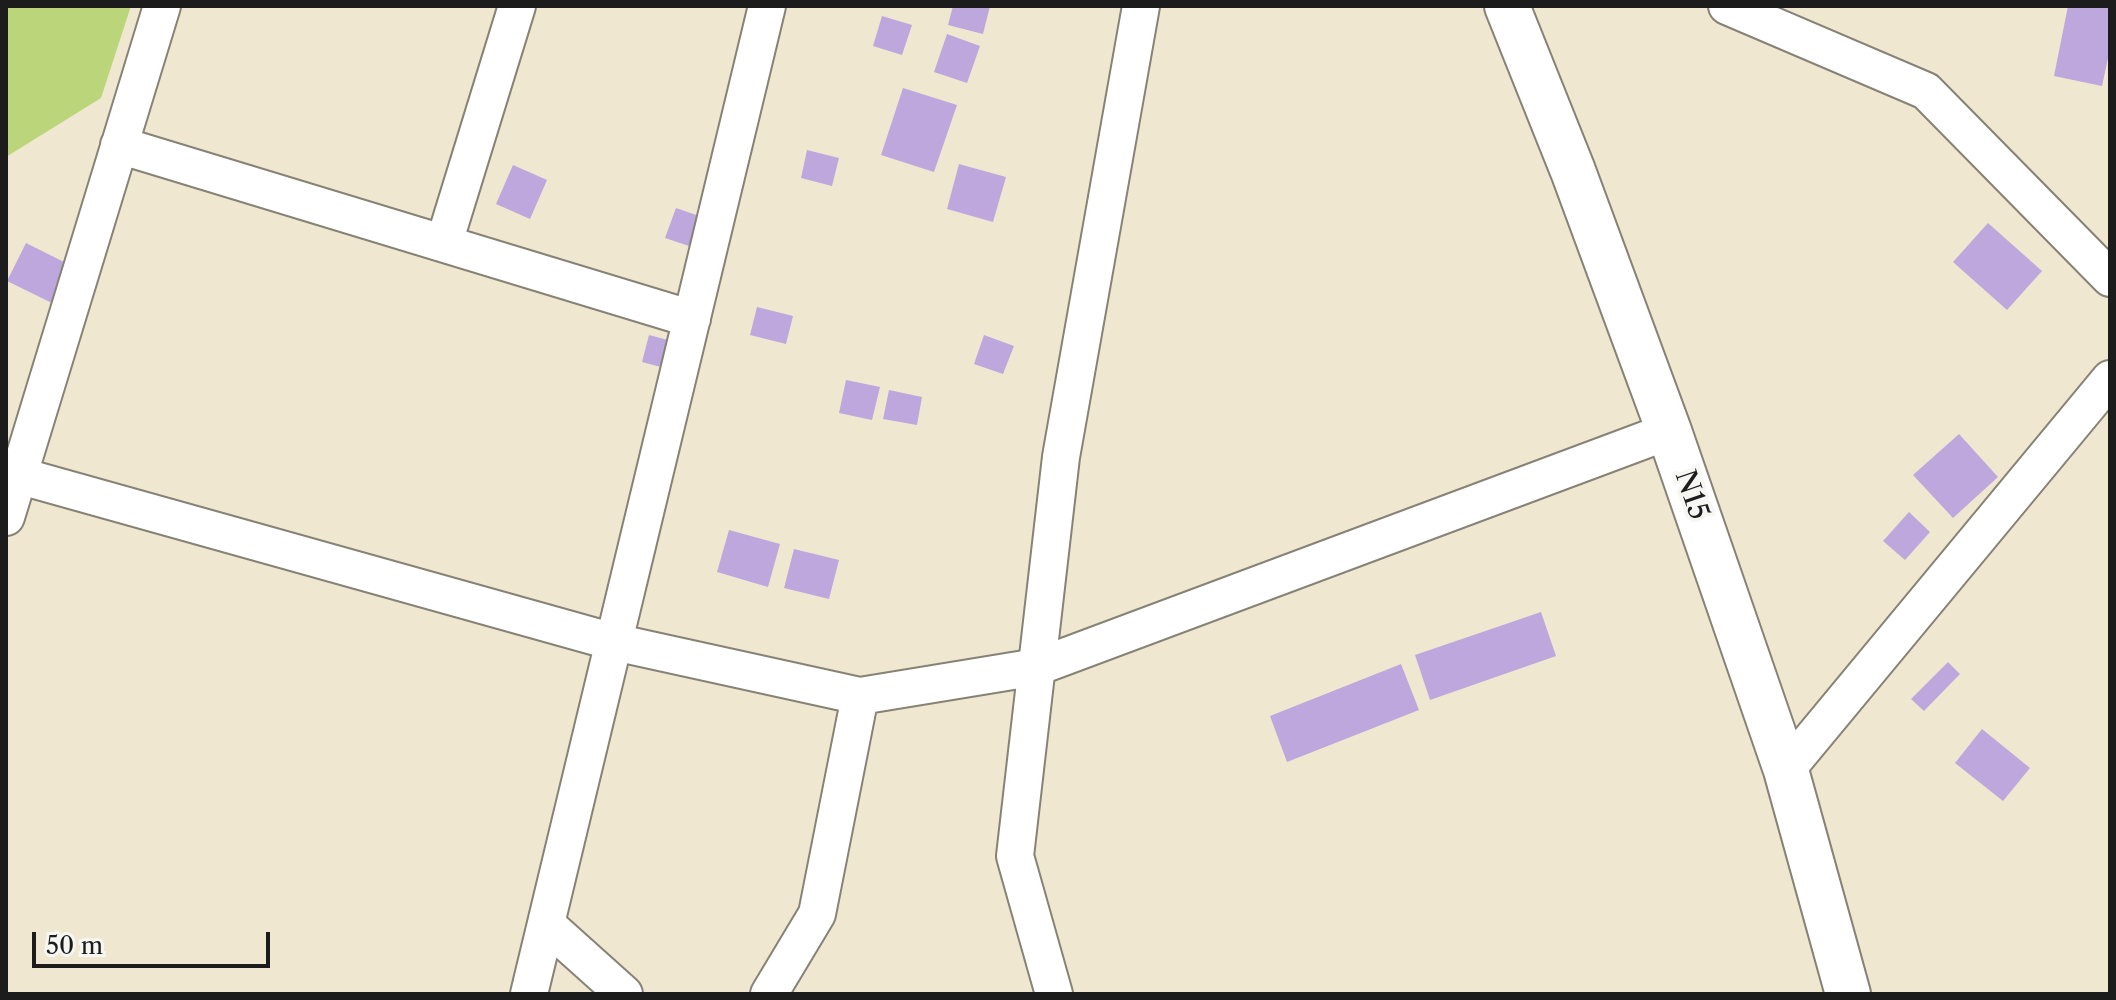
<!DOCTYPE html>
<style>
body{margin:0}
#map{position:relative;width:2116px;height:1000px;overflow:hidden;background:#f0e7d0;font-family:"Libre Caslon Text",serif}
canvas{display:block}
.frame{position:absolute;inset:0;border:8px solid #1c1c1c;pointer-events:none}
.scale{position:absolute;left:32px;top:932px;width:238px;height:36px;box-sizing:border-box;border:4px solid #1c1c1c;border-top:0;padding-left:10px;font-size:24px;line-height:28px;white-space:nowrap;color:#1c1c1c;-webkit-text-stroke:6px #f6f6f2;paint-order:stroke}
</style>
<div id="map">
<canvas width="2116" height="1000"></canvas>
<div class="frame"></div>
<div class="scale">50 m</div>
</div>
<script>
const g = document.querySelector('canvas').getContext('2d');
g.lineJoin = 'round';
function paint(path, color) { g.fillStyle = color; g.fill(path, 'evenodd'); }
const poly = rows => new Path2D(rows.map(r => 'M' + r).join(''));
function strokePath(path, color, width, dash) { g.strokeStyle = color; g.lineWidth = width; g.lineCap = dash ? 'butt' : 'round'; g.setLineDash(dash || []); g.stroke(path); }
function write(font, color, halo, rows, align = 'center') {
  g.font = font + ' "Libre Caslon Text",serif'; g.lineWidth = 8; g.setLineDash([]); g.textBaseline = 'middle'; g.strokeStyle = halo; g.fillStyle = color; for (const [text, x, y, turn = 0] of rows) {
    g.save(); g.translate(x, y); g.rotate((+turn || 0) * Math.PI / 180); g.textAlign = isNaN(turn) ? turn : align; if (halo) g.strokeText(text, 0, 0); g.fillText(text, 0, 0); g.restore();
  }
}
const green = poly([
 [6,6,131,6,101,98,6,157]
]);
const building = poly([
 [953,6,990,6,983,34,948,25],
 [2068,6,2110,6,2110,49,2102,86,2054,76],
 [882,16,912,25,902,55,873,46],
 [947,34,980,46,967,83,934,72],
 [903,88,957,105,934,172,881,155],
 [807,150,839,158,832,186,801,178],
 [959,164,1006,177,993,222,947,209],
 [513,165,547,180,530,219,496,204],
 [676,208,705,218,695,248,665,238],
 [1988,223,2042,271,2007,310,1953,262],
 [26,243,72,266,54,304,7,281],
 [757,307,793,316,786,344,750,335],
 [649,335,679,343,672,370,642,362],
 [984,335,1014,346,1003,374,974,364],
 [846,380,880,387,872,420,839,413],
 [889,390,922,397,917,425,883,419],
 [1959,434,1998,477,1953,518,1913,475],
 [1909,512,1930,532,1905,560,1883,541],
 [729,530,780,544,768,587,717,572],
 [794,549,839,560,829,599,784,588],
 [1541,612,1556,656,1430,700,1415,655],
 [1948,662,1960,674,1924,711,1911,699],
 [1401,664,1419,710,1287,762,1270,716],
 [1982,729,2030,768,2003,801,1955,763]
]);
const street = poly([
 [1727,6,1926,91,2110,278],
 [119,145,692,319],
 [444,243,517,6],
 [17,475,614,642,860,696,1037,667,1669,431],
 [6,517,162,6],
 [1786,770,2110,379],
 [546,924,624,994],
 [529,994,767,6],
 [769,994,817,914,860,696],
 [1054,994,1015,856,1061,457,1141,6]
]);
const primary = poly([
 [1507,6,1573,171,1669,431,1786,770,1848,994]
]);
const streetNames = [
 ["N15",1691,495,71]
];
paint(green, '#bad57a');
paint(building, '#bda7dd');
strokePath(street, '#868276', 40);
strokePath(primary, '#868276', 48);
strokePath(street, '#fff', 36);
strokePath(primary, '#fff', 44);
write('28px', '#1c1c1c', '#f6f6f2', streetNames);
</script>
